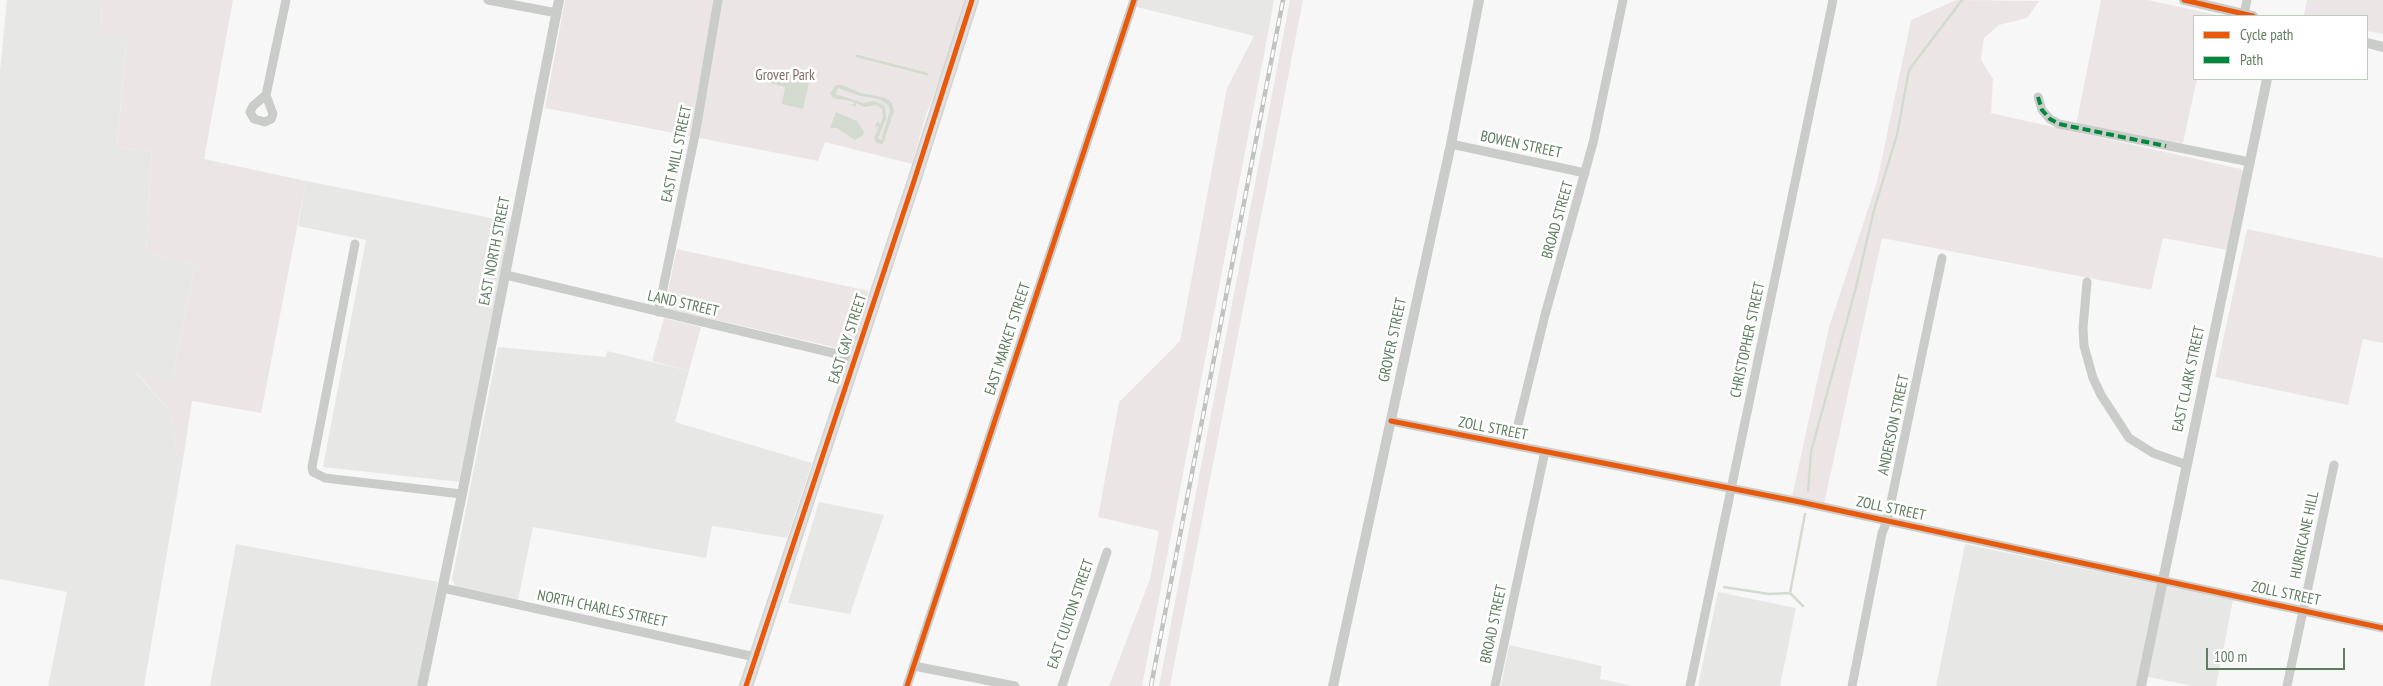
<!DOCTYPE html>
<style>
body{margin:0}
#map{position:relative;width:2383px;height:686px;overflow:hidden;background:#f8f7f7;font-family:"PT Sans Narrow",sans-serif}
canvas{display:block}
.legend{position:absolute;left:2193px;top:15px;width:175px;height:65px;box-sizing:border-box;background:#fff;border:1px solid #bfcbbf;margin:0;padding:6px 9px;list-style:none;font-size:15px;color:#5e7c5e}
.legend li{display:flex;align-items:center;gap:10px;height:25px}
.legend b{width:25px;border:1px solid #bfcbbf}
.scale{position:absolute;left:2206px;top:648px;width:139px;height:22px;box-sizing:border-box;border:2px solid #5e7c5e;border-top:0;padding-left:6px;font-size:15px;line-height:18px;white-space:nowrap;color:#5e7c5e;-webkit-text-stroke:4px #fff;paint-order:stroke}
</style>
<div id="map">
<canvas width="2383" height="686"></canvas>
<ul class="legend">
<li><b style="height:6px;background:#e8590c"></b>Cycle path</li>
<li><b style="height:6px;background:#00873e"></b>Path</li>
</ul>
<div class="scale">100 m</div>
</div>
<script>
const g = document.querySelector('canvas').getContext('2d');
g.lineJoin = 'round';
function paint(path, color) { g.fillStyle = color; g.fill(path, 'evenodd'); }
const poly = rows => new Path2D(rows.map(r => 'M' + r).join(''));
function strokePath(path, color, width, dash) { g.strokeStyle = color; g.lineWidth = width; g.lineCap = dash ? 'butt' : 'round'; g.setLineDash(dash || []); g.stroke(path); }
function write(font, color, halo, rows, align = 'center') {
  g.font = font + ' "PT Sans Narrow",sans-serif'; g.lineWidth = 5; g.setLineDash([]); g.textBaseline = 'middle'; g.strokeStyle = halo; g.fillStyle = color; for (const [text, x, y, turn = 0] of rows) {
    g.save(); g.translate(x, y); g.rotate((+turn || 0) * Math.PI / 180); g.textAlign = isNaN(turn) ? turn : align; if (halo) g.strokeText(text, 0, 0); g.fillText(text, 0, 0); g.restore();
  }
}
const built = poly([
 [7,0,102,0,101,34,127,37,117,148,152,151,146,252,195,265,172,380,137,374,171,412,177,457,183,460,144,686,48,686,67,592,0,579,0,70],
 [1139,0,1274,0,1269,28,1254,36,1137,7],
 [306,181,511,222,459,482,323,467,366,240,298,226],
 [498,347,606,357,607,351,689,371,675,422,812,463,787,538,712,526,706,558,533,527,518,600,455,586,452,579],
 [819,502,884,515,850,614,788,603],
 [236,544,438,582,417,686,210,686],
 [1965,544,2233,600,2216,686,2193,686,2139,675,2136,686,1936,686],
 [1718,592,1796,608,1780,686,1698,686],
 [1509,645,1602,666,1600,679,1633,686,1501,686]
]);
const green = poly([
 [102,0,233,0,204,159,306,181,261,413,192,401,183,460,177,458,171,412,137,373,172,380,195,265,146,252,152,151,117,148,127,38,101,34],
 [565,0,970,0,926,115,912,164,825,142,818,161,545,108],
 [1290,0,1303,0,1170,686,1159,686],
 [1956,0,2039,1,2027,18,1999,25,1984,38,1981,60,1993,79,1991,113,2241,169,2243,173,2227,250,2163,238,2151,290,1882,238,1824,504,1792,497,1829,327,1877,182,1911,20],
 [2101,0,2148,0,2221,16,2194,16,2194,79,2197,79,2183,143,2180,146,2076,125],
 [2307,0,2383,0,2383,34,2367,31,2367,16,2304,16],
 [1269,28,1142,686,1109,686,1150,579,1159,531,1098,517,1119,402,1180,341,1227,88,1254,36],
 [2247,229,2383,258,2383,343,2363,339,2348,405,2215,377],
 [677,249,869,291,851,346,848,350,842,349,669,309,666,300],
 [664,318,701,327,689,371,652,361]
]);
const water = poly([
 [773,69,810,77,803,109,782,104,785,87,770,83],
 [836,85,842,85,861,93,886,98,892,103,894,111,883,144,876,143,874,138,879,126,875,127,878,121,880,125,883,117,882,109,877,105,864,107,856,103,856,107,851,105,854,103,851,101,833,98,830,93],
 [838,88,860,96,879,99,888,105,890,111,881,140,878,138,886,119,885,106,874,101,863,103,836,94],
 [836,112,857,121,864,132,863,135,855,140,837,128,830,128]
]);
const stream = poly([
 [857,56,927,74],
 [1808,491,1811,452,1855,291,1874,210,1897,135,1909,70,1962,0],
 [1724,587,1769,594,1790,593,1805,514],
 [1790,593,1803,606]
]);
const minor = poly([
 [488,0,557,13],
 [2244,14,2247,0],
 [266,95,273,114,271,119,265,122,254,119,250,112,253,106,266,95,286,0],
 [2038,97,2042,110,2050,119,2059,124,2250,162],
 [1451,144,1585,173],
 [355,244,312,467,313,472,325,478,462,494],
 [506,275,854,358],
 [2087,282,2083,328,2084,346,2093,378,2101,395,2129,438,2153,453,2187,465],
 [658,312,696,130,718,0],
 [1391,421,1800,502,2383,628],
 [1513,445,1545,315,1593,143,1623,0],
 [443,588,755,657],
 [914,666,1015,686],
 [907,686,1134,0],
 [1062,686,1107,552],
 [1495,686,1545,451],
 [1690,686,1833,0],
 [1852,686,1882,533,1887,521,1942,258],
 [2287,686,2334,465]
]);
const tertiary = poly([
 [2184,0,2253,16],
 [2367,43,2383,47],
 [422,686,462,494,559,0],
 [1333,686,1451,144,1479,0],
 [2141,686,2267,79]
]);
const secondary = poly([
 [746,686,914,181,972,0]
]);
const rail = poly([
 [1151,686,1283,0]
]);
const quiet = poly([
 [2038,97,2042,110,2050,119,2059,124,2166,146]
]);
const cycleway = poly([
 [2184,0,2253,16],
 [1391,421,1800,502,2383,628],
 [746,686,914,181,972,0],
 [907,686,1134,0]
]);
const parkNames = [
 ["Grover Park",785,76]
];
const streetNames = [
 ["BOWEN STREET",1521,145,12],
 ["EAST MILL STREET",677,154,-78],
 ["BROAD STREET",1558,220,-74],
 ["EAST NORTH STREET",495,251,-79],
 ["LAND STREET",683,304,13],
 ["EAST GAY STREET",848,339,-72],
 ["EAST MARKET STREET",1008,339,-72],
 ["GROVER STREET",1393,340,-78],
 ["CHRISTOPHER STREET",1748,340,-78],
 ["EAST CLARK STREET",2189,379,-78],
 ["ANDERSON STREET",1894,425,-78],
 ["ZOLL STREET",1493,429,11],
 ["ZOLL STREET",1891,509,12],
 ["HURRICANE HILL",2305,535,-78],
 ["ZOLL STREET",2286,594,12],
 ["NORTH CHARLES STREET",602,609,12],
 ["EAST CULTON STREET",1071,614,-71],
 ["BROAD STREET",1494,624,-78]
];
paint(built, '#e7e8e6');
paint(green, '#ebe6e5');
paint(water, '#d3dbd0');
strokePath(stream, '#d3dbd0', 2.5);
strokePath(secondary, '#d2d4d2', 14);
strokePath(minor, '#caccca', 9);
strokePath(tertiary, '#caccca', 10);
strokePath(secondary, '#dfe0df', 11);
strokePath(rail, '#c1c3c1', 4.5);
strokePath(rail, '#fff', 2.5, [8]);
strokePath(quiet, '#00873e', 4, [8, 4]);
strokePath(cycleway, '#e8590c', 5);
write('15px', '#7f6e65', '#fff', parkNames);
write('15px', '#5e7c5e', '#fff', streetNames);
</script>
